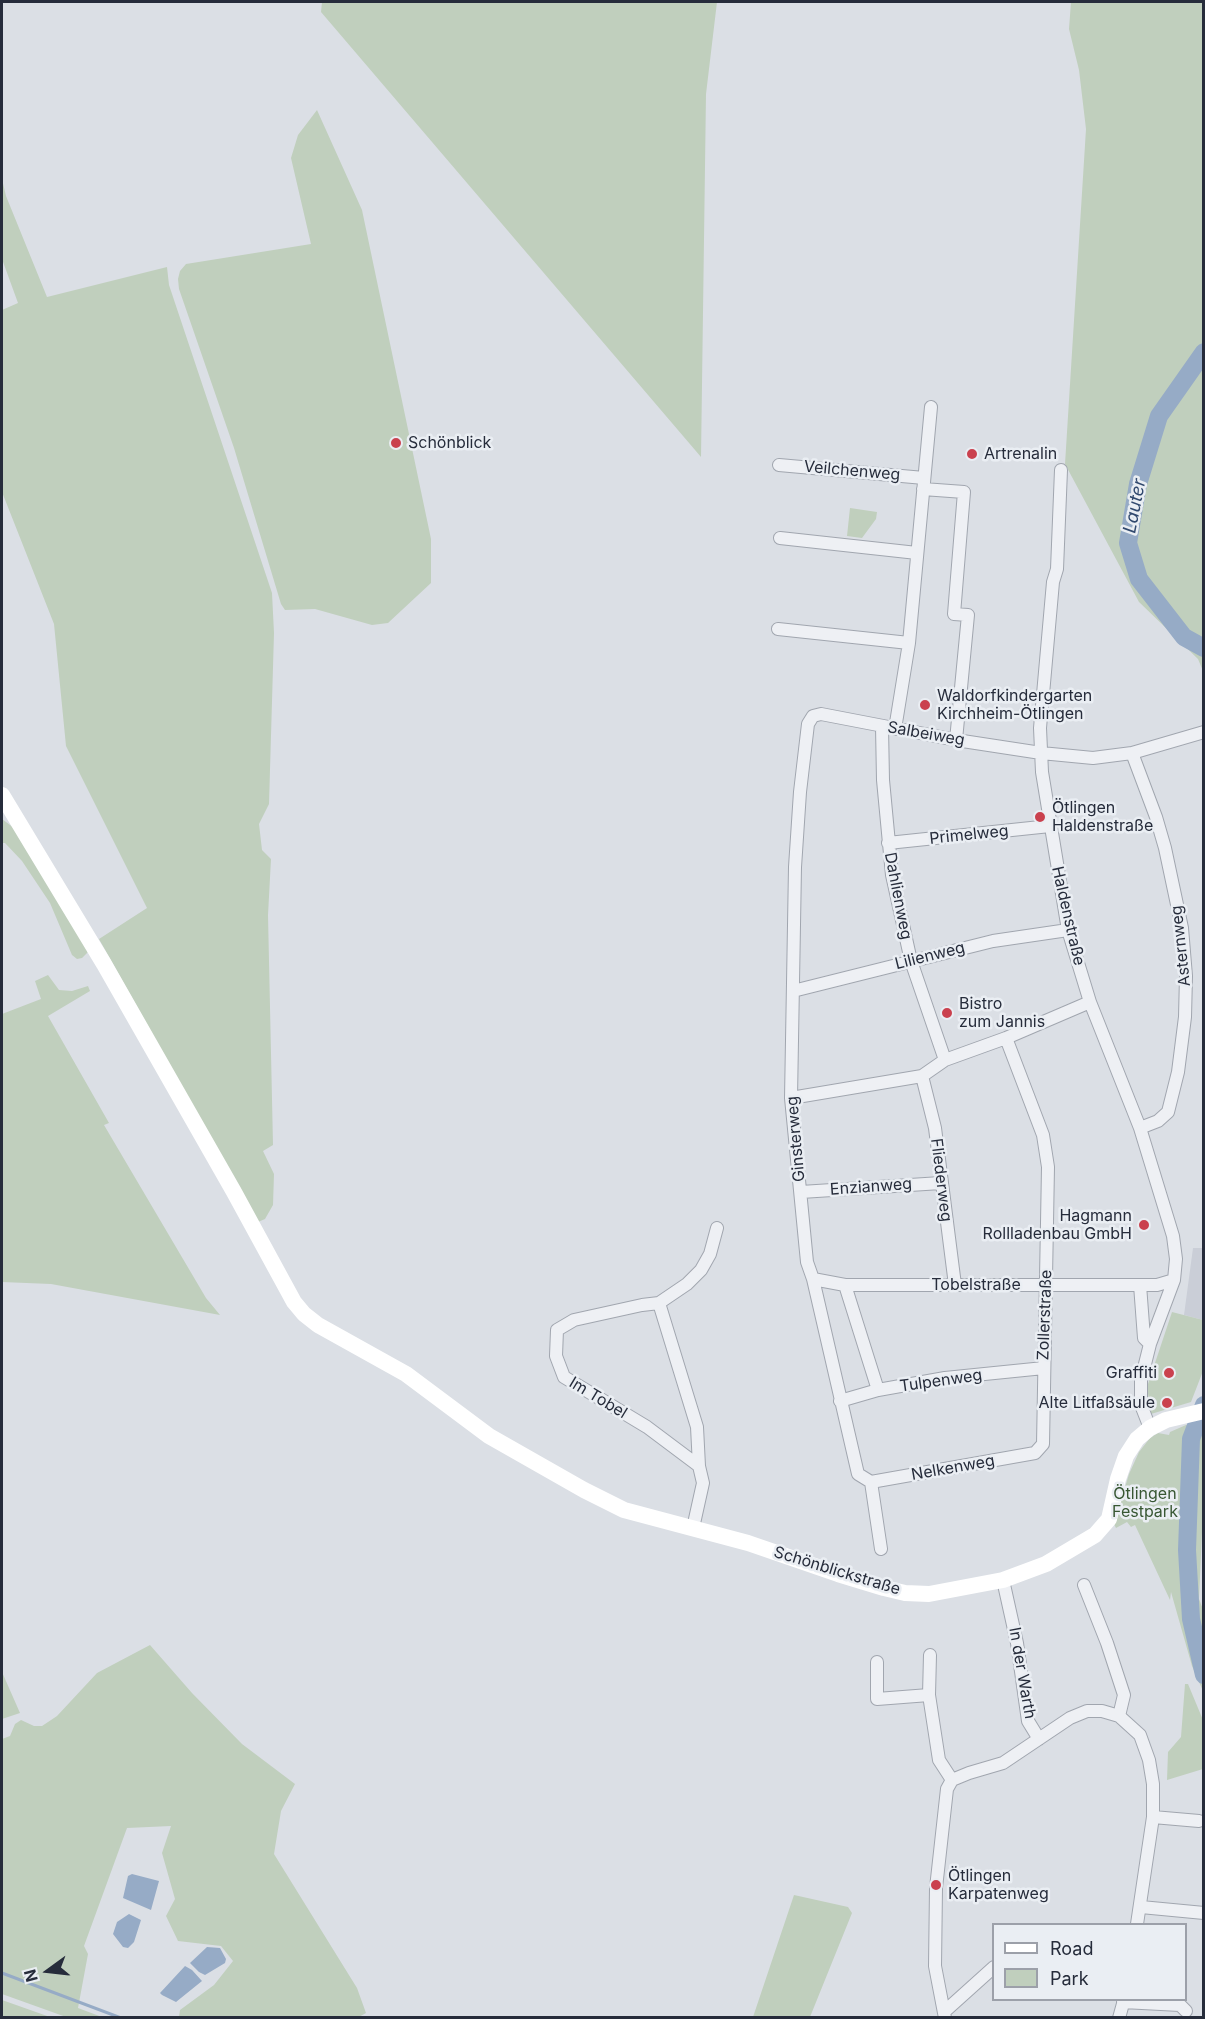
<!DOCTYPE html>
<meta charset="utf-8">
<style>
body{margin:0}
#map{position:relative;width:1205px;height:2019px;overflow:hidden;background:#dbdfe5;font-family:Inter,sans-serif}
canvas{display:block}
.frame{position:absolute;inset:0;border:3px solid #262c3b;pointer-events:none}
.legend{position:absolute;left:992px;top:1923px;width:195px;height:78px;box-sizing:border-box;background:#eaeef3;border:2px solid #9ca0a9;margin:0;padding:8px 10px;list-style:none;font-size:18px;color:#262c3b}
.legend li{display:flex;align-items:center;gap:12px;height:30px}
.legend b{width:30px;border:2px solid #9ca0a9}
.north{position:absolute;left:18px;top:1941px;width:60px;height:60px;-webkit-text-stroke:4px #eaeef3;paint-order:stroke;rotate:255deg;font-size:16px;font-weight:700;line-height:24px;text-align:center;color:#262c3b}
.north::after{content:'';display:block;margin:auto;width:21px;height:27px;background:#262c3b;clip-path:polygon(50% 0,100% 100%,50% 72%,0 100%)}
</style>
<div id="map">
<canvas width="1205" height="2019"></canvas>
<div class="frame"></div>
<ul class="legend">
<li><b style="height:8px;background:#fff"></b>Road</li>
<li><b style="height:16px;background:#c0cfbd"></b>Park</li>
</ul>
<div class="north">N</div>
</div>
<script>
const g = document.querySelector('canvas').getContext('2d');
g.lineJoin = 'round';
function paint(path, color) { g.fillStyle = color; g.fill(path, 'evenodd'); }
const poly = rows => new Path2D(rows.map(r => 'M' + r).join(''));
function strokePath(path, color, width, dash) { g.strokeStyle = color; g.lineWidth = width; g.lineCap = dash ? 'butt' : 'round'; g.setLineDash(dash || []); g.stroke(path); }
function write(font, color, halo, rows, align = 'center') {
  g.font = font + ' Inter,sans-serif'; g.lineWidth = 5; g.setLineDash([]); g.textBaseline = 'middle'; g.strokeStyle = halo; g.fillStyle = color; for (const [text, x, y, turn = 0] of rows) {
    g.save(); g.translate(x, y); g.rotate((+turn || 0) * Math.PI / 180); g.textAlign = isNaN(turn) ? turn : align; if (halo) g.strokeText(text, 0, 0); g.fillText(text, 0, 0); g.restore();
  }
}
const built = poly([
 [1193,1248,1203,1248,1203,1320,1184,1315]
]);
const green = poly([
 [322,2,717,2,706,94,701,457,321,12],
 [1071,2,1203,2,1203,671,1198,659,1139,602,1065,464,1086,129,1079,70,1069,29],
 [317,110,362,210,431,539,431,583,388,623,372,625,315,609,285,610,281,604,234,448,179,289,178,279,180,271,186,264,311,244,291,158,298,135],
 [2,179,6,196,47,297,167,267,169,285,272,593,274,633,269,804,259,824,262,850,271,859,268,915,273,1145,263,1151,274,1174,273,1205,265,1219,258,1222,99,939,147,908,66,746,54,624,2,492,2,310,18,303,2,259],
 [850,508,877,512,876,519,862,538,847,536],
 [2,819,18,831,88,952,82,958,77,959,72,955,50,903,22,861,5,843,2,843],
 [48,975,59,990,72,991,88,986,90,991,48,1016,109,1123,104,1125,206,1298,220,1315,51,1284,2,1282,2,1014,41,999,35,981],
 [1172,1312,1203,1320,1203,1371,1191,1402,1151,1414,1147,1387],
 [1203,1422,1204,1487,1199,1599,1204,1612,1203,1691,1192,1666,1171,1592,1170,1600,1135,1525,1131,1527,1127,1522,1116,1528,1114,1524,1129,1474,1139,1452,1150,1438,1158,1433,1169,1435,1170,1432,1186,1425],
 [150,1645,192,1693,242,1744,295,1784,281,1811,274,1854,357,1988,366,2013,357,2018,179,2017,180,2010,214,1985,233,1961,221,1946,178,1941,166,1916,175,1899,162,1853,171,1826,127,1828,84,1946,88,1954,78,2008,102,2017,66,2017,2,1994,2,1739,10,1736,15,1724,21,1720,34,1726,42,1726,57,1716,97,1673],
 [2,1672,20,1713,2,1719],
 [1185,1684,1188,1684,1203,1720,1203,1769,1167,1780,1168,1752,1181,1737],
 [794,1895,848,1907,852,1913,810,2017,753,2017],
 [2,2000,50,2017,2,2017]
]);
const water = poly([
 [132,1874,159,1881,151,1910,123,1898,128,1876],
 [129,1914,141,1920,134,1942,128,1948,123,1947,113,1934,117,1922],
 [207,1947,220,1948,226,1959,225,1963,205,1975,199,1972,190,1963],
 [185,1966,192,1970,202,1981,176,2002,162,1995,160,1993]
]);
const stream = poly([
 [2,1973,121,2018]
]);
const river = poly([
 [1204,352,1159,416,1138,484,1128,543,1139,579,1184,637,1204,648],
 [1204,1405,1191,1439,1187,1550,1191,1619,1204,1675]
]);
const street = poly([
 [779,465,924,478],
 [1061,470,1057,569,1053,582,1040,728,1042,772,1068,930,1090,1002,1140,1128,1173,1236,1176,1259,1174,1280,1150,1344,1141,1380,1141,1405,1150,1428],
 [923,489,964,492,954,614,968,615,956,740],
 [780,538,917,553],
 [778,629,909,643,895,729],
 [909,643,931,407],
 [882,727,883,780,892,875,911,961,945,1060],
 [1132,753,1156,817,1165,848,1182,928,1186,976,1185,1017,1178,1072,1168,1112,1158,1121,1140,1128],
 [888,843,1050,826],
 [793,991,993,941,1068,930],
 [922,1076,935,1128,955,1285],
 [791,1098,922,1076,945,1060,1006,1038,1090,1002],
 [801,1192,941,1183],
 [813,1279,845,1285,1157,1285,1174,1280],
 [845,1285,878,1390],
 [1140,1285,1144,1338,1150,1344],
 [659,1303,697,1427,699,1466,703,1483,693,1528],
 [840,1401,878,1390,945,1378,1044,1368],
 [699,1466,647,1427,564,1377,556,1356,557,1330,574,1320,642,1305,659,1303,687,1284,701,1270,710,1254,717,1228],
 [871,1482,1035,1453,1043,1444,1048,1167,1043,1135,1006,1038],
 [881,1549,871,1482,858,1474,813,1279,807,1262,791,1098,795,867,800,792,808,724,813,716,821,714,956,740,1041,753,1093,758,1132,753,1204,732],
 [1003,1580,1017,1643,1028,1721,1039,1739],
 [1084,1585,1107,1643,1124,1695,1119,1716],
 [930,1655,929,1695,939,1760,952,1780],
 [877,1662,877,1699,929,1695],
 [1153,1817,1199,1821],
 [1141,1907,1204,1913],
 [1123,2002,1180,2005,1186,2011],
 [944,2012,994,1967],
 [945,2018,935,1966,936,1888,947,1789,952,1780,969,1773,1003,1763,1070,1718,1087,1711,1102,1711,1119,1716,1140,1735,1149,1760,1153,1784,1153,1817,1137,1924],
 [1119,2018,1124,2000]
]);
const secondary = poly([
 [2,795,104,964,234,1192,294,1302,304,1314,318,1325,406,1374,489,1436,584,1490,624,1510,748,1543,838,1574,884,1588,905,1593,929,1594,1003,1580,1046,1564,1095,1535,1109,1519,1118,1479,1126,1456,1137,1439,1150,1428,1166,1420,1204,1411]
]);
const markers = [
 [396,443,6,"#ca414e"],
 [972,454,6,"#ca414e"],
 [925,705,6,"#ca414e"],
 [1040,817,6,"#ca414e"],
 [947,1013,6,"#ca414e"],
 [1144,1225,6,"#ca414e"],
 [1169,1373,6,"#ca414e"],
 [1167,1403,6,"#ca414e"],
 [936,1885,6,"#ca414e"]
];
const poiNames = [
 ["Schönblick",408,443],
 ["Artrenalin",984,454],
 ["Waldorfkindergarten",937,696],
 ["Kirchheim-Ötlingen",937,714],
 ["Ötlingen",1052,808],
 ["Haldenstraße",1052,826],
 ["Bistro",959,1004],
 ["zum Jannis",959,1022],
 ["Hagmann",1132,1216,"right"],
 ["Rollladenbau GmbH",1132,1234,"right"],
 ["Graffiti",1157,1373,"right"],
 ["Alte Litfaßsäule",1155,1403,"right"],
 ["Ötlingen",948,1876],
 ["Karpatenweg",948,1894]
];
const streetNames = [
 ["Veilchenweg",852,471,5],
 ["Salbeiweg",926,734,10],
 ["Primelweg",969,835,-6],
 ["Dahlienweg",898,896,79],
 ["Haldenstraße",1068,916,77],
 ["Asternweg",1181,946,-96],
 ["Lilienweg",930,956,-14],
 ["Ginsterweg",796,1139,-95],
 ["Fliederweg",941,1180,83],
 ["Enzianweg",871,1187,-4],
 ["Tobelstraße",976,1285],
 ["Zollerstraße",1045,1315,-88],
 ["Tulpenweg",941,1381,-8],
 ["Im Tobel",598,1398,31],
 ["Nelkenweg",953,1468,-10],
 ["Schönblickstraße",837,1571,17],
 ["In der Warth",1022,1673,80]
];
const parkNames = [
 ["Ötlingen",1145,1494],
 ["Festpark",1145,1512]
];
const waterNames = [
 ["Lauter",1135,506,-79]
];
paint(built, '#caced7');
paint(green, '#c0cfbd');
paint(water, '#96abc6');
strokePath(stream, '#96abc6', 3);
strokePath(river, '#96abc6', 18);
strokePath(street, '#a1a6af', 14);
strokePath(street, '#eef0f4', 12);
strokePath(secondary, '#fff', 16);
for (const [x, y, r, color] of markers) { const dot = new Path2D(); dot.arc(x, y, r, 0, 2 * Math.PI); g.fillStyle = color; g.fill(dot); strokePath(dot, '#eaeef3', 2); }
write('16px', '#262c3b', '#eaeef3', poiNames, 'left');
write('16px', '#262c3b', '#eaeef3', streetNames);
write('16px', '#385733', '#eaeef3', parkNames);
write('italic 18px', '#31496e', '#eaeef3', waterNames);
</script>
